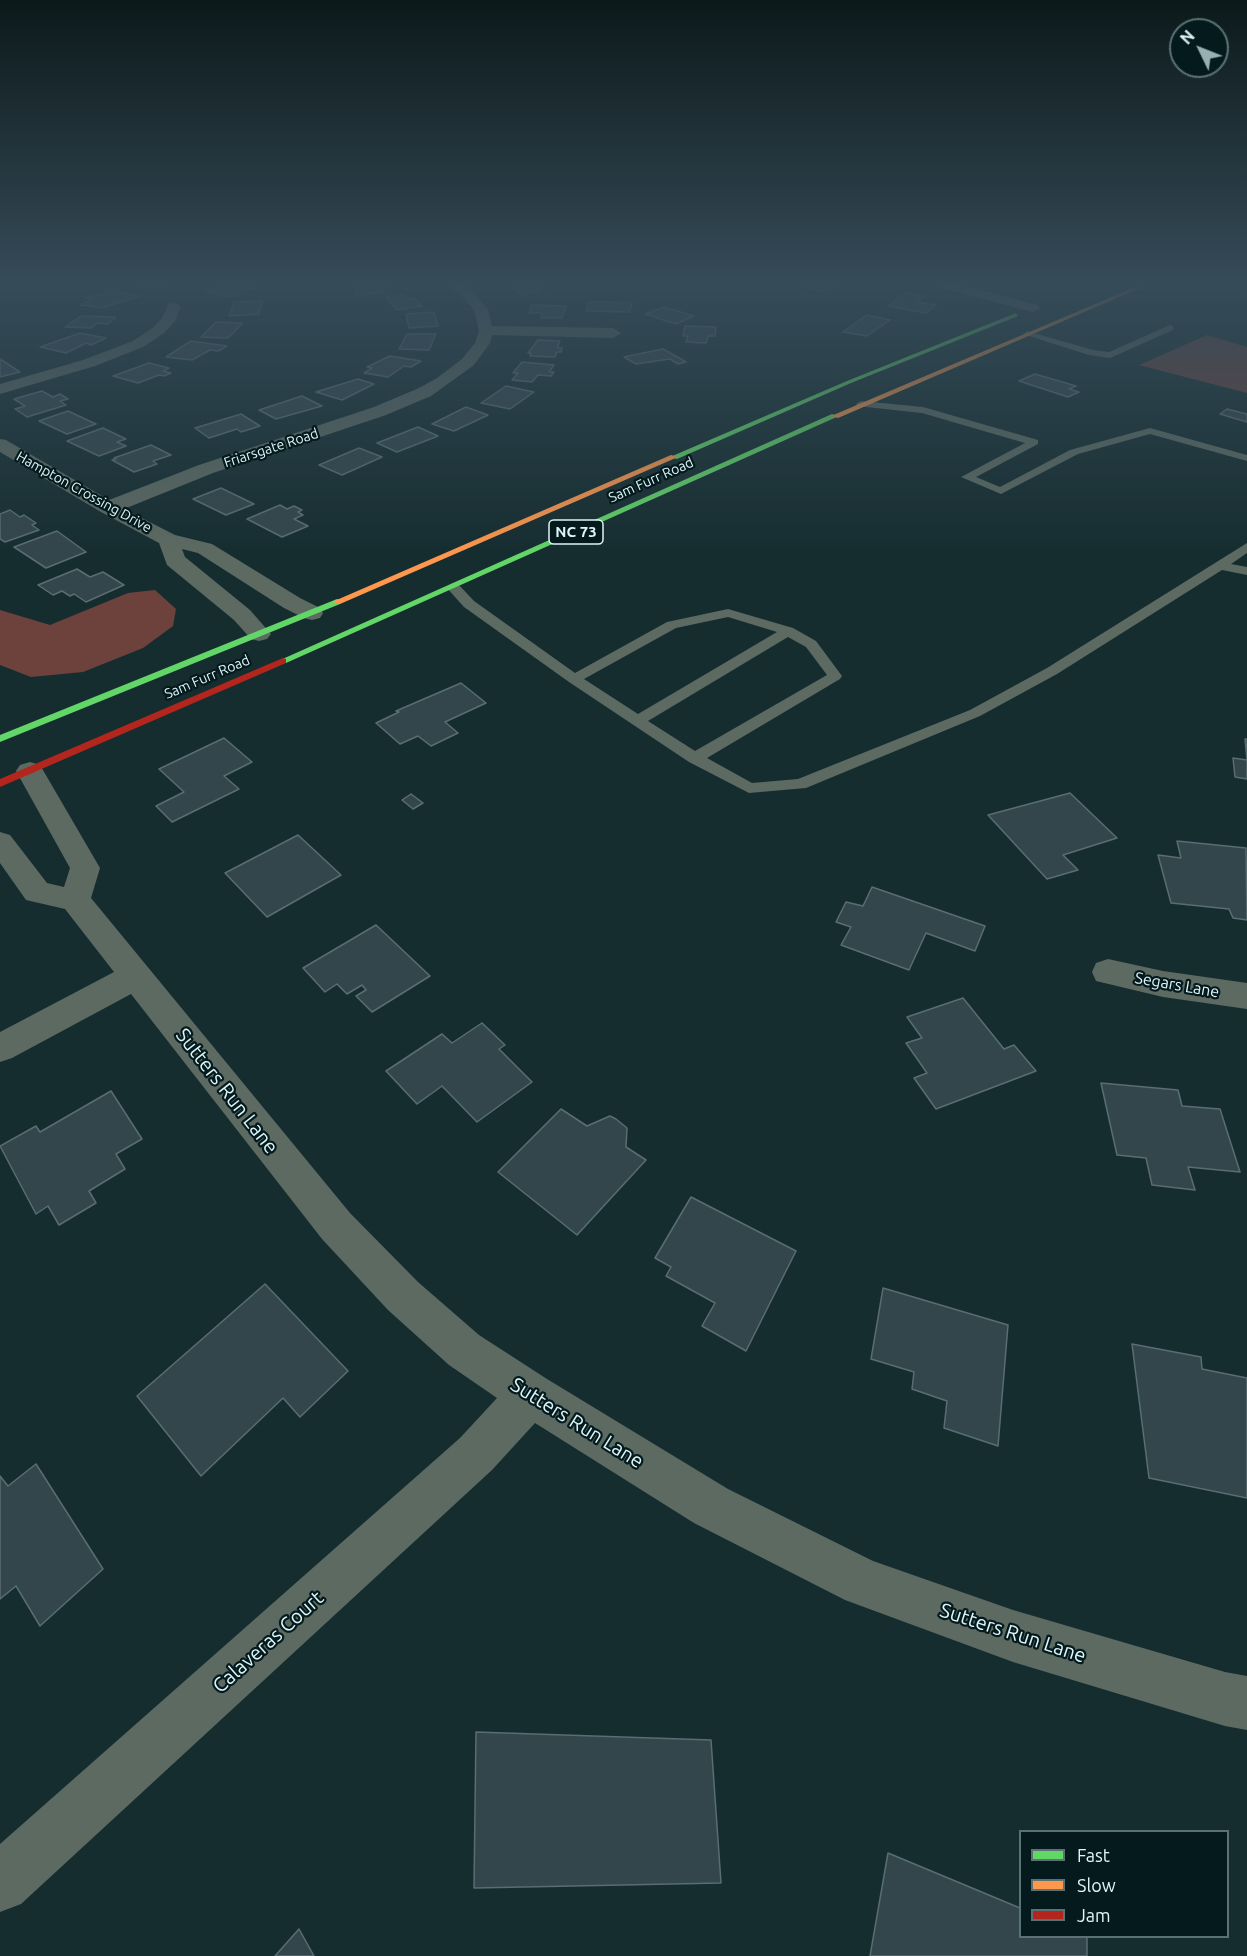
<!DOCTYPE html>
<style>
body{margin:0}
#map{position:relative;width:1247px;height:1956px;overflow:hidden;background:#162d30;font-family:Ubuntu,sans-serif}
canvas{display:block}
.legend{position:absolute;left:1019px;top:1830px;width:210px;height:108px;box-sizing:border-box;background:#051a1d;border:2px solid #5b7275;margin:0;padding:8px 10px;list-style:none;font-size:18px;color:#dcf6fa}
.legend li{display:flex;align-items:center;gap:12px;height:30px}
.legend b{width:30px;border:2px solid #5b7275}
.north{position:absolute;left:1169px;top:18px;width:60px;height:60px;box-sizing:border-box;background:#051a1d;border:2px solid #5b7275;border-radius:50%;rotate:313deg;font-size:16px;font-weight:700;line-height:24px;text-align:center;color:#dcf6fa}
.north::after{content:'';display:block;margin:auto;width:21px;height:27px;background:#97b0b3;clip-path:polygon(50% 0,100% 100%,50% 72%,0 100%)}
</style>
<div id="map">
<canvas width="1247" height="1956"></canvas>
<ul class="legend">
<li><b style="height:8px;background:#63d668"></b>Fast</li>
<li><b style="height:8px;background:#ff974d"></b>Slow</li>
<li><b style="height:8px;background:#b3261e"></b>Jam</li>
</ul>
<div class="north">N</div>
</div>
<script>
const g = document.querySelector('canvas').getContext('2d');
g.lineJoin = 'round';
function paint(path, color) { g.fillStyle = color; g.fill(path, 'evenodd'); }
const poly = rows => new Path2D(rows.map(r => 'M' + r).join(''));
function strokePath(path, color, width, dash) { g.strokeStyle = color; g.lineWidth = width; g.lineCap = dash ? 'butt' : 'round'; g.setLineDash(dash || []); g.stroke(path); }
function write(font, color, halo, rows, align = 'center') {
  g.font = font + ' Ubuntu,sans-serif'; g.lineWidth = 4.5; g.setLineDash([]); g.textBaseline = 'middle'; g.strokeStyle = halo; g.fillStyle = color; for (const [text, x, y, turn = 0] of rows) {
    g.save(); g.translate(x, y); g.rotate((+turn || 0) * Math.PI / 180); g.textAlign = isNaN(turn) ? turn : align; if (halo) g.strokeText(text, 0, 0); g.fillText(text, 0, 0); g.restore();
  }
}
const green = poly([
 [1207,335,1247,347,1247,393,1139,365],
 [155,590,176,609,173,626,143,648,83,672,31,677,0,665,0,610,50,625,128,593]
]);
const building = poly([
 [140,282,186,282,187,283,142,287,140,282],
 [226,282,245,282,249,283,243,285,256,288,230,297,205,291,226,282],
 [356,282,392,282,392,285,383,286,384,293,356,294,356,282],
 [519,282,544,282,546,283,541,284,546,287,537,289,541,291,521,295,516,291,523,290,512,283,519,282],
 [791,282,826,282,840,285,822,292,791,282],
 [110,291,140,296,102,308,81,305,93,299,86,298,110,291],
 [906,293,925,296,917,302,936,305,926,313,888,306,906,293],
 [404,295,408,299,414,298,422,306,397,310,386,297,404,295],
 [262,301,259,314,229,316,234,302,262,301],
 [589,302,600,302,632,303,630,312,586,311,589,302],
 [532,305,566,306,562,318,541,318,542,313,529,313,532,305],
 [664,307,694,316,676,324,645,314,664,307],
 [434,312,438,326,409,328,406,314,434,312],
 [867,315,890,320,867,336,843,332,867,315],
 [81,316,116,317,108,324,98,323,91,328,65,327,81,316],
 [216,322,243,323,228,338,201,337,216,322],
 [685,326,716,327,715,336,708,336,706,343,686,342,688,336,683,336,685,326],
 [80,333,106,338,91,345,86,343,66,353,40,347,80,333],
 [407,334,436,334,429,350,399,349,407,334],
 [538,340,560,341,557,348,562,348,561,352,557,352,555,357,530,356,531,353,528,353,538,340],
 [191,341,227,346,218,351,210,350,192,360,166,357,191,341],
 [663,349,686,362,678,364,670,359,636,364,624,357,663,349],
 [390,356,421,361,411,367,404,366,388,377,364,373,372,368,367,367,390,356],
 [0,359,20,372,0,377,0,359],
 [522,362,554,365,549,372,554,372,551,376,538,375,532,382,512,380,518,373,513,373,522,362],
 [149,363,169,368,163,371,171,373,164,376,159,375,138,383,113,376,149,363],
 [1035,374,1076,386,1069,389,1079,392,1068,397,1019,381,1035,374],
 [358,379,374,384,342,400,316,392,358,379],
 [506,386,534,392,510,409,481,403,506,386],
 [42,391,53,397,60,394,68,399,60,401,66,405,27,417,15,409,25,406,14,399,42,391],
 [302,396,322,406,276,419,259,410,302,396],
 [466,407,488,415,454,431,432,424,466,407],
 [1227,409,1247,414,1247,422,1220,414,1227,409],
 [68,411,96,424,67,434,39,421,68,411],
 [241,414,260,426,241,432,237,429,209,438,195,428,241,414],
 [418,427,438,436,397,452,377,443,418,427],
 [103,428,126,439,117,442,126,446,99,456,67,441,103,428],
 [151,445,171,455,153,461,157,464,134,472,112,460,116,459,114,458,151,445],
 [359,448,382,457,342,475,319,465,359,448],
 [221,488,254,504,226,515,193,499,221,488],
 [280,505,287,509,294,506,302,510,298,512,303,515,294,519,308,526,282,537,247,519,280,505],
 [10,510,20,517,24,515,36,523,32,525,39,530,5,542,0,539,0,514,10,510],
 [57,531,86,552,46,568,14,547,57,531],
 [77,569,90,577,103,572,124,585,86,602,74,594,70,596,62,591,53,595,38,585,77,569],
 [461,683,486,703,445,722,458,733,431,746,418,736,400,744,376,723,399,712,396,711,461,683],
 [224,738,252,762,224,776,239,789,172,822,156,806,184,792,159,769,224,738],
 [1245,739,1247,739,1247,779,1235,777,1233,758,1247,760,1245,739],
 [1070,793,1117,838,1063,855,1078,870,1047,879,988,815,1070,793],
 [411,794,423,803,413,809,402,800,411,794],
 [298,835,341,875,267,917,225,873,298,835],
 [1177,841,1246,848,1247,920,1233,918,1229,909,1171,903,1158,855,1181,858,1177,841],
 [872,887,985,926,975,951,926,933,909,970,841,945,851,927,836,922,846,902,863,906,872,887],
 [376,925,430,976,372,1012,356,996,366,990,362,985,347,994,337,984,325,992,303,968,376,925],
 [963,998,1004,1049,1014,1045,1036,1071,936,1109,914,1078,927,1073,906,1043,922,1038,907,1017,963,998],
 [482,1023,505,1045,499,1049,532,1082,477,1122,442,1086,417,1104,386,1071,442,1034,452,1043,482,1023],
 [1101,1083,1178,1090,1182,1106,1220,1109,1240,1172,1188,1167,1195,1190,1152,1185,1146,1158,1117,1155,1101,1083],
 [111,1091,142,1139,116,1154,125,1169,89,1191,96,1203,59,1225,48,1206,36,1214,0,1146,36,1126,40,1132,111,1091],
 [561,1109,587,1126,610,1116,616,1119,627,1128,626,1147,646,1160,577,1235,498,1172,561,1109],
 [691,1197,796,1251,746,1351,702,1326,715,1303,666,1276,671,1267,655,1258,691,1197],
 [265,1284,348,1371,300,1417,283,1398,201,1476,137,1396,265,1284],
 [883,1288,1008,1325,998,1446,944,1428,947,1401,912,1389,914,1372,871,1359,883,1288],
 [1132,1344,1201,1357,1202,1369,1247,1378,1247,1498,1149,1478,1132,1344],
 [36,1464,103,1569,40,1626,16,1586,0,1599,0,1476,8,1486,36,1464],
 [476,1732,711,1740,721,1883,474,1888,476,1732],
 [888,1853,1020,1908,1020,1936,1087,1936,1087,1956,870,1956,888,1853],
 [299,1929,314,1956,275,1956,299,1929]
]);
const lane = poly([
 [1170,325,1173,326,1173,330,1110,358,1089,355,1023,334,1027,331,1093,350,1109,352,1170,325],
 [861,401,923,407,1038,440,1038,444,976,477,1000,487,1070,450,1150,428,1247,455,1247,461,1150,434,1078,454,1001,494,961,477,1025,443,922,413,857,406,856,404,861,401],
 [1247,543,1247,553,1231,564,1247,567,1247,575,1222,570,1057,674,980,716,806,788,749,793,689,762,569,682,464,607,446,587,453,583,458,584,474,601,575,673,667,622,728,609,793,628,816,641,842,676,840,679,707,758,752,783,798,779,970,710,1047,668,1247,543],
 [728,617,777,632,638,714,584,679,676,628,728,617],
 [788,637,806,647,827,675,695,751,648,721,788,637]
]);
const street = poly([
 [442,282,458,282,470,288,488,309,492,326,613,328,621,333,613,338,492,335,490,343,474,365,431,396,386,415,213,473,124,509,175,535,212,544,300,598,320,608,323,613,320,618,312,620,304,618,284,608,198,553,182,549,185,557,250,610,271,634,267,639,259,641,251,639,234,620,167,565,159,543,101,512,0,452,0,439,6,440,109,500,199,465,374,407,419,388,437,378,462,359,475,343,479,331,474,310,460,294,442,282],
 [927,282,949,282,1038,305,1040,308,1033,312,929,285,927,282],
 [174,302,181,306,176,320,164,333,143,347,95,366,0,394,0,384,83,360,133,341,154,327,162,318,169,303,174,302],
 [30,762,40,765,100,868,91,898,350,1213,418,1282,479,1335,547,1379,728,1489,873,1561,1013,1610,1225,1672,1247,1676,1247,1730,1225,1726,1013,1662,845,1600,694,1523,535,1423,492,1470,21,1904,0,1912,0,1844,460,1438,497,1398,449,1365,388,1310,322,1239,131,994,12,1058,0,1062,0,1032,114,972,65,909,26,900,0,863,0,832,10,835,47,883,64,887,70,868,16,771,20,765,30,762],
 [1108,959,1163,971,1247,983,1247,1009,1163,997,1096,981,1092,972,1096,963,1108,959]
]);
const fast = poly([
 [1016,313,1018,316,851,383,677,459,670,457,847,381,1016,313],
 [832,414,839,416,286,663,278,661,832,414],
 [337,599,340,600,340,604,0,742,0,735,337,599]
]);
const slow = poly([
 [1147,282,1154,282,838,418,831,416,1147,282],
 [671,455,678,457,340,604,332,602,671,455]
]);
const jam = poly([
 [283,658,286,659,286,663,0,787,0,779,283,658]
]);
const farStreetnames = [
 ["Friarsgate Road",271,448,-18],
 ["Sam Furr Road",651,480,-24],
 ["Hampton Crossing Drive",84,492,29],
 ["Sam Furr Road",207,677,-23]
];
const shields = [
 [576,532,54]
];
const shieldNames = [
 ["NC 73",576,532]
];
const streetNames = [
 ["Segars Lane",1177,985,10]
];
const nearStreetnames = [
 ["Sutters Run Lane",227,1091,52],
 ["Sutters Run Lane",577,1423,32],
 ["Sutters Run Lane",1013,1633,18],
 ["Calaveras Court",268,1642,-42]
];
paint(green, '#6e423c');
paint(building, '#33464b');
strokePath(building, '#5a6d73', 1.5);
paint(lane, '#5d6a62');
paint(street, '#5d6a62');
paint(fast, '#63d668');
paint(slow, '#ff974d');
paint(jam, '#b3261e');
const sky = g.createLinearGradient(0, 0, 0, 556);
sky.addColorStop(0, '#0c191a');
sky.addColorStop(0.51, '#364c59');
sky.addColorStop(1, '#364c5900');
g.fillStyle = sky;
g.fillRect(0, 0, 1247, 556);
write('14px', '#dcf6fa', '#051a1d', farStreetnames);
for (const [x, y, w] of shields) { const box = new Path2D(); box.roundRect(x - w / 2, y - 12, w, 24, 4.5); g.fillStyle = '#051a1d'; g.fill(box); strokePath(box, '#dcf6fa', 1.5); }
write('bold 15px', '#dcf6fa', null, shieldNames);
write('16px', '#dcf6fa', '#051a1d', streetNames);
write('20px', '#dcf6fa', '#051a1d', nearStreetnames);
</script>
